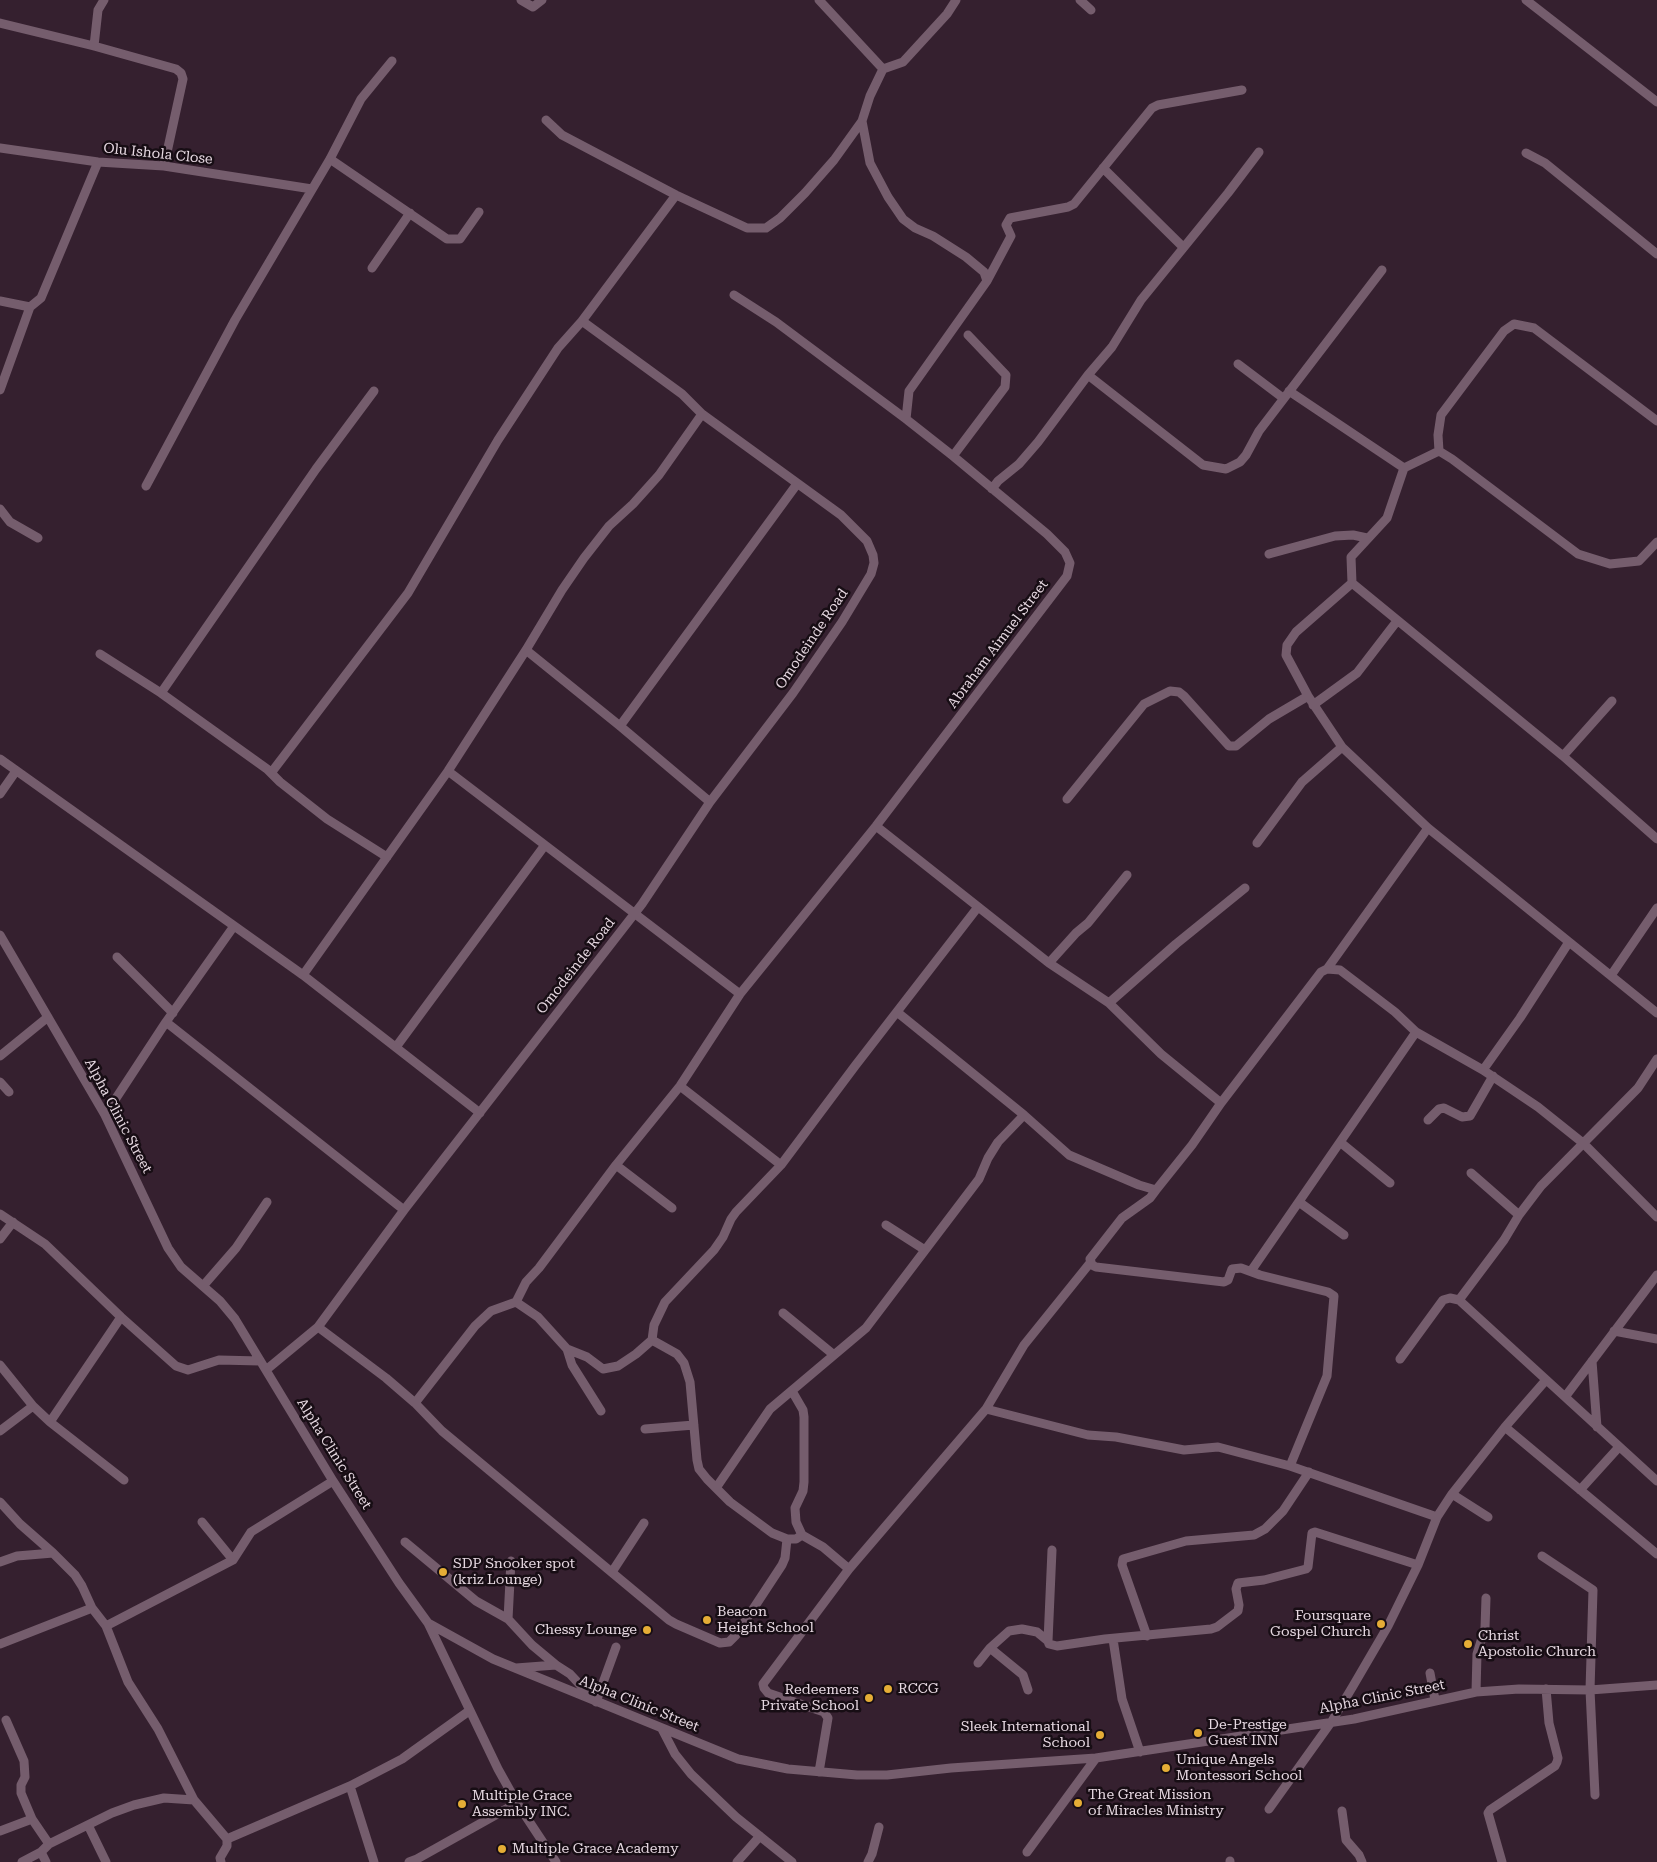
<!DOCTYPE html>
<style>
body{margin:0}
canvas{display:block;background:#35202f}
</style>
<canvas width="1657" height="1862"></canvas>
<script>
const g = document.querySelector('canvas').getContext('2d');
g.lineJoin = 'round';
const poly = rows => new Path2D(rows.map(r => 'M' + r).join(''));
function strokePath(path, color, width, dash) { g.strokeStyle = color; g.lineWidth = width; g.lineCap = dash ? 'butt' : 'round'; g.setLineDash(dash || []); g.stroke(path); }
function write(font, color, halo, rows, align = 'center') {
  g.font = font + ' "Roboto Serif",serif'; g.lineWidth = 5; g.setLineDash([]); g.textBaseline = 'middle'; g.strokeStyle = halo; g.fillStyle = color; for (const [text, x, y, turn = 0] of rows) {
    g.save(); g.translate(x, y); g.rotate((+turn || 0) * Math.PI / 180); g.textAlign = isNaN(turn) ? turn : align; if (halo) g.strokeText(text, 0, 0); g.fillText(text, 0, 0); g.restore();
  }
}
const minor = poly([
 [521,0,533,7,542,0],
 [819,0,883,69],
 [956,0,947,14,903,62,883,69,870,96,862,121,870,163,888,197,903,219,915,228,933,236,966,257,984,272,987,281],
 [1080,0,1091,10],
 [1526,0,1657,102],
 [0,23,94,46,176,69,181,73,183,79,164,166],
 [94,46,98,10,104,0],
 [546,120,562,135,676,195,747,228,766,228,780,218,805,193,834,160,862,121],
 [0,148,98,162,164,166,312,189],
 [1526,153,1545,163,1657,254],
 [330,159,447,239,460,239,479,212],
 [1103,168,1183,247],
 [372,268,410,213],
 [0,301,30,307],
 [582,321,676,195],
 [1238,364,1283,398],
 [1088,375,1203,465,1226,469,1240,462,1246,455,1259,431,1382,270],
 [0,390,30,307,41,298,98,162],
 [1289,391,1404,468,1439,451],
 [906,419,909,391,987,281,1011,236,1006,225,1010,218,1068,207,1074,204,1152,108,1158,105,1242,90],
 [1439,451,1438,435,1441,415,1504,331,1514,324,1534,328,1657,421],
 [1439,451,1452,459,1578,554,1610,564,1639,561,1657,542],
 [953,456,1005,387,1006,375,968,335],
 [1404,468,1387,518,1351,557,1352,583,1563,756,1657,839],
 [146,486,235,320,330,159,361,99,392,61],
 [992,489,998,481,1019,464,1038,442,1088,375,1112,347,1141,300,1228,193,1259,152],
 [0,509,10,522,38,538],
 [1269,554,1335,536,1353,535,1367,538],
 [1352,583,1296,632,1287,645,1286,655,1308,696,1342,747,1428,828,1657,1013],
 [526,650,620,726,710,802],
 [100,654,161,693,267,769,280,782,327,819,387,857],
 [161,693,316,469,374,391],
 [1313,705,1357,673,1397,621],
 [620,726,797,484],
 [1563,756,1612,701],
 [0,759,303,975,480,1113],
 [448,771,740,994],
 [0,794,16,771],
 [1067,799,1144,704,1170,691,1179,692,1184,696,1229,746,1236,746,1269,719,1308,696],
 [876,826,1049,963,1109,1003,1161,1054,1221,1103],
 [1257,843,1302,782,1342,747],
 [0,935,105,1115,168,1248,181,1267,220,1301,235,1319,333,1481,399,1583,428,1623,493,1659,738,1759,788,1769,857,1775,887,1775,951,1768,1096,1758,1354,1719,1476,1692,1519,1689,1590,1690,1657,1685],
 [117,957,173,1013],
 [1049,963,1076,933,1088,923,1127,875],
 [1327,969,1340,970,1395,1012,1416,1032,1483,1070,1538,1107,1583,1143,1657,1217],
 [1612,974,1657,908],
 [303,975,448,771,526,650,562,590,584,558,609,526,633,504,659,475,702,414],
 [1109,1003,1176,944,1245,888],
 [897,1012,1024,1115],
 [166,1022,404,1210],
 [396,1047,545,845],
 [0,1056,48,1017],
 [1483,1070,1520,1018,1569,942],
 [0,1082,9,1092],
 [680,1086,781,1165],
 [105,1115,166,1022,234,926],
 [1428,1120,1439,1109,1444,1108,1462,1117,1470,1116,1493,1076],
 [1340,1142,1390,1183],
 [616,1165,672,1208],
 [1471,1173,1519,1215],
 [1299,1202,1344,1235],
 [0,1214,45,1244,121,1317,176,1366,188,1370,219,1360,260,1361],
 [886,1225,925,1250],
 [0,1239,13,1222],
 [1251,1271,1416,1032],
 [203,1286,236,1248,267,1202],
 [1459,1300,1504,1240,1519,1215,1541,1186,1638,1088,1657,1059],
 [516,1302,538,1317,567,1349,587,1357,603,1369,618,1366,636,1354,652,1340,654,1325,665,1302,714,1250,723,1237,731,1219,736,1212,781,1165,855,1066,978,907],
 [783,1313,834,1355],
 [318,1327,386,1378,415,1403,442,1431,669,1620,676,1624,720,1643,729,1642,736,1635,782,1565,785,1558,787,1539],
 [1614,1331,1657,1339],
 [652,1340,677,1354,684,1363,690,1382,697,1460,699,1469,707,1479,730,1502,772,1533,787,1539,796,1539,802,1535],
 [567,1349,572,1365,601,1411],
 [1400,1359,1443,1300,1450,1298,1459,1300,1657,1481],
 [1592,1361,1597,1427],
 [0,1365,33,1406,50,1422,124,1480],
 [266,1370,318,1327,404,1210,642,904,710,802,793,693,842,622,871,574,874,563,873,555,867,541,841,515,702,414,682,394,582,321,558,348,498,440,408,593,271,773],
 [792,1391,803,1410,804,1417,804,1482,803,1491,795,1508,796,1522,802,1535,823,1547,849,1569],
 [1565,1397,1657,1275],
 [415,1403,475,1326,491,1311,516,1302,526,1282,539,1268,616,1165,680,1086,740,994,876,826,1067,576,1070,563,1065,552,1047,534,953,456,906,419,776,322,734,295],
 [986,1409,1088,1435,1116,1437,1184,1450,1218,1447,1290,1466,1437,1517],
 [50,1422,121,1317],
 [1505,1427,1657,1554],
 [645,1429,694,1425],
 [0,1431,33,1406],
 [1290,1466,1327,1376,1334,1296,1328,1292,1260,1275,1241,1268,1232,1269,1228,1280,1224,1282,1096,1267,1092,1265,1090,1259,1122,1218,1150,1198,1156,1190,1192,1145,1221,1103,1321,972,1327,969,1428,828],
 [716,1488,770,1409,866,1328,979,1179,988,1158,998,1142,1024,1115,1069,1155,1139,1185,1156,1190],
 [1580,1490,1619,1447],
 [1452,1494,1488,1517],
 [0,1502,20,1524,53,1553,75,1575,82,1586,92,1608,106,1626,128,1682,158,1729,194,1800,227,1839,227,1846,220,1858,221,1862],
 [202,1522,233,1560],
 [405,1542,476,1601,508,1619,532,1645,556,1665,570,1674,596,1702,616,1647],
 [1052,1550,1048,1641,1049,1644,1057,1646,1105,1639,1211,1629,1217,1627,1238,1611,1239,1605,1236,1589,1238,1583,1264,1580,1306,1569,1308,1567,1312,1533,1315,1532,1418,1565],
 [1542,1556,1593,1590,1590,1690,1595,1795],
 [0,1562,17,1556,53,1553],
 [612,1572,644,1523],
 [508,1619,511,1561],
 [428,1623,498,1769,517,1803,556,1862],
 [106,1626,233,1560,251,1532,333,1481],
 [1147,1636,1122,1565,1123,1559,1186,1541,1254,1535,1265,1529,1283,1511,1309,1472],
 [1113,1639,1122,1699,1140,1752],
 [0,1644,92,1608],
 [990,1648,1023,1675,1028,1690],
 [978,1663,990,1648,1009,1631,1022,1629,1037,1632,1048,1641],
 [516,1668,556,1665],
 [1430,1673,1435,1700],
 [1476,1692,1477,1654,1485,1628,1486,1598],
 [6,1720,24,1761,25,1777,21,1785,21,1793,32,1819,49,1844],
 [662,1729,675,1754,691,1774,736,1817,792,1862],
 [819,1772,828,1718,824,1712,768,1693,764,1688,763,1684,849,1569,986,1409,1024,1345,1090,1263],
 [350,1786,374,1862],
 [1269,1809,1332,1721,1353,1686,1388,1626,1418,1565,1437,1517,1452,1494,1505,1427,1546,1380],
 [1342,1811,1346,1840,1359,1855,1362,1862],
 [88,1825,106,1862],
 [0,1831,32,1819],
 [227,1839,350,1786,402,1759,469,1711],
 [41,1852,46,1862],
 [1027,1852,1096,1758],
 [22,1862,41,1852,49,1844,112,1813,134,1805,164,1798,194,1800],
 [409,1862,417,1859,517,1803],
 [737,1862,760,1836],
 [868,1862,872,1854,879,1827],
 [1230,1862,1230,1861],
 [1502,1862,1488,1813,1490,1810,1555,1766,1557,1762,1558,1758,1549,1723,1546,1689]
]);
const markers = [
 [443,1572,5,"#e5ad36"],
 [707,1620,5,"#e5ad36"],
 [1381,1624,5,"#e5ad36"],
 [647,1630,5,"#e5ad36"],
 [1468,1644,5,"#e5ad36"],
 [888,1689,5,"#e5ad36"],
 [869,1698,5,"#e5ad36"],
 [1198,1733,5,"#e5ad36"],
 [1100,1735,5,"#e5ad36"],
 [1166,1768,5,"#e5ad36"],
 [1078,1803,5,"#e5ad36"],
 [462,1804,5,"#e5ad36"],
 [502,1849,5,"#e5ad36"]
];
const streetNames = [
 ["Olu Ishola Close",158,154,6],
 ["Omodeinde Road",812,639,-56],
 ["Abraham Aimuel Street",998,644,-53],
 ["Omodeinde Road",576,966,-52],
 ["Alpha Clinic Street",118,1116,62],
 ["Alpha Clinic Street",334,1454,58],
 ["Alpha Clinic Street",1382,1697,-11],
 ["Alpha Clinic Street",639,1704,22]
];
const poiNames = [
 ["SDP Snooker spot",453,1564],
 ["(kriz Lounge)",453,1580],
 ["Beacon",717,1612],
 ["Height School",717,1628],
 ["Foursquare",1371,1616,"right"],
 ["Gospel Church",1371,1632,"right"],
 ["Chessy Lounge",637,1630,"right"],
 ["Christ",1478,1636],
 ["Apostolic Church",1478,1652],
 ["RCCG",898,1689],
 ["Redeemers",859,1690,"right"],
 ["Private School",859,1706,"right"],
 ["De-Prestige",1208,1725],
 ["Guest INN",1208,1741],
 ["Sleek International",1090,1727,"right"],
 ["School",1090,1743,"right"],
 ["Unique Angels",1176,1760],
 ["Montessori School",1176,1776],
 ["The Great Mission",1088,1795],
 ["of Miracles Ministry",1088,1811],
 ["Multiple Grace",472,1796],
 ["Assembly INC.",472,1812],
 ["Multiple Grace Academy",512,1849]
];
strokePath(minor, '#755d6d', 9);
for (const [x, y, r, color] of markers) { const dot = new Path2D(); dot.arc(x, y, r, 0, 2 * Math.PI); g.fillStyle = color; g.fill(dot); strokePath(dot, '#170d14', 2); }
write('14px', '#e6d8e1', '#170d14', streetNames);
write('14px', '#e6d8e1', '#170d14', poiNames, 'left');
</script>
